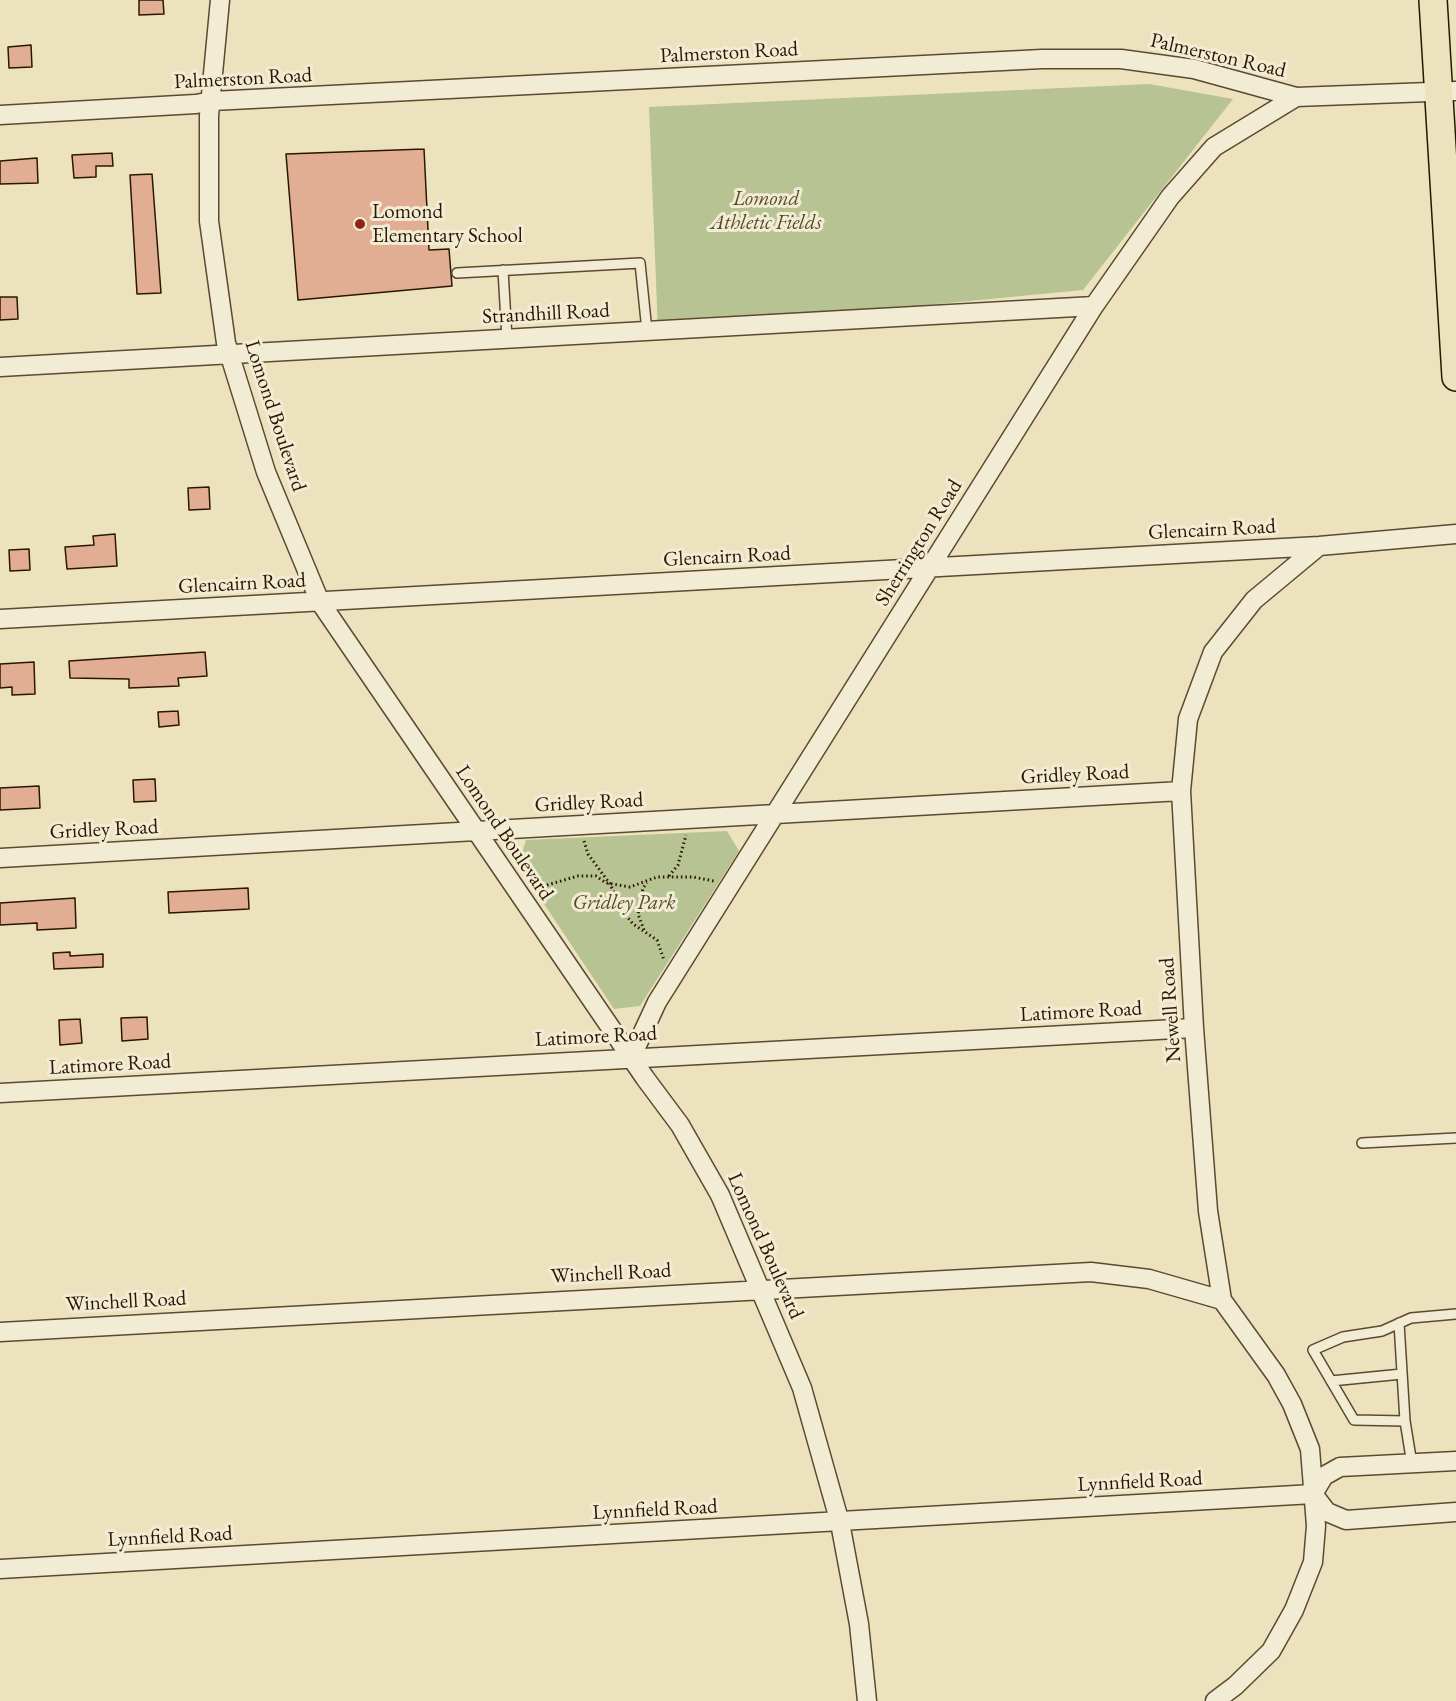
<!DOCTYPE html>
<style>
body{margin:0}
canvas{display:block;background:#ece2be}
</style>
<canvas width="1456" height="1701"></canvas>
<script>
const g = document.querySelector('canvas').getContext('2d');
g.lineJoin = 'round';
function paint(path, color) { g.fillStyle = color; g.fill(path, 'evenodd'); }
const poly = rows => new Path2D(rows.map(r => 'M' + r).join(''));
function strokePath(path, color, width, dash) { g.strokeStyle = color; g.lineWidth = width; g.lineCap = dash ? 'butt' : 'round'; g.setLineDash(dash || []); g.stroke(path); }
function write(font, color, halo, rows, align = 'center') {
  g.font = font + ' "EB Garamond",serif'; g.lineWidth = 6; g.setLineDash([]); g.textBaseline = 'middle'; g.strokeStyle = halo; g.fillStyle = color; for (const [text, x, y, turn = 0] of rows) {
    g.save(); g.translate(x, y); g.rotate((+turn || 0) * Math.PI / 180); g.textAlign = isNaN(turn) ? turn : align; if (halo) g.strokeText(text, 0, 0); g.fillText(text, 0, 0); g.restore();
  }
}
const green = poly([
 [1149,84,1233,99,1083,290,658,331,649,107],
 [727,831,739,851,640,1006,614,1009,518,865,526,840]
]);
const building = poly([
 [139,0,163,0,164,14,139,15,139,0],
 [31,45,32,67,9,68,8,47,31,45],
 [424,149,429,250,449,249,452,286,298,300,286,154,424,149],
 [112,153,113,166,96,166,96,177,74,178,72,155,112,153],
 [37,158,38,183,0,184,0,161,37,158],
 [152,174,161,293,137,294,130,175,152,174],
 [0,297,17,297,18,319,0,320,0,297],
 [209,487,210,509,189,510,188,488,209,487],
 [115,534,117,566,67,569,65,547,94,545,93,536,115,534],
 [29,549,30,570,10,571,9,550,29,549],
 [205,652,207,676,178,678,179,686,129,688,129,679,70,678,69,661,205,652],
 [34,662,35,694,12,695,12,687,0,688,0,664,34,662],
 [178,711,179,725,159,727,158,712,178,711],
 [155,779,156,801,134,802,133,780,155,779],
 [39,786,40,808,0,810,0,788,39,786],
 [248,888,249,909,169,913,168,892,248,888],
 [75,898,76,928,37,930,37,923,0,925,0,903,75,898],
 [70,952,70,956,103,954,103,967,54,969,53,953,70,952],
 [147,1017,148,1039,122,1041,121,1018,147,1017],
 [80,1019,82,1043,60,1045,59,1020,80,1019]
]);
const path = poly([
 [584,841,588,854,610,884,622,910,633,924,657,940,664,960],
 [669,876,678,865,686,835],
 [547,885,578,876,596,876,606,883,630,887,657,877,693,877,714,881],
 [644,930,638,914,643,888,647,883]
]);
const lane = poly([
 [503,270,507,339],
 [457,273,640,263,647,331],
 [1362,1143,1456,1138],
 [1399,1323,1405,1421],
 [1331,1381,1402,1374],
 [1412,1464,1405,1421,1354,1420,1313,1350,1343,1337,1382,1331,1411,1318,1456,1314]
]);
const street = poly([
 [220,0,209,116,209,221,226,343,266,472,320,602,645,1078,680,1125,720,1195,802,1388,840,1523,859,1624,867,1701],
 [0,115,196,104,212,101,1042,59,1121,59,1194,69,1296,97,1456,91],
 [0,367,1094,306],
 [0,619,1319,546,1456,534],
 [0,858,1181,791],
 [631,1058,657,1002,1094,306,1170,197,1214,147,1296,97],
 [0,1093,1194,1028],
 [0,1332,1091,1272,1149,1279,1222,1300],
 [1313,1494,1324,1476,1340,1467,1456,1461],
 [1313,1494,1327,1512,1346,1520,1456,1512],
 [0,1569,1313,1494],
 [1215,1701,1235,1686,1271,1651,1294,1610,1313,1562,1316,1526,1310,1449,1292,1404,1276,1375,1222,1300,1208,1211,1194,1028,1181,791,1188,719,1213,652,1254,600,1319,546]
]);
const primary = poly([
 [1433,0,1456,377]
]);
const markers = [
 [360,224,6,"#8f2418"]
];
const streetNames = [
 ["Palmerston Road",729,53,-3],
 ["Palmerston Road",1218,56,13],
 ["Palmerston Road",243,79,-3],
 ["Strandhill Road",546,314,-3],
 ["Lomond Boulevard",275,416,72],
 ["Glencairn Road",1212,530,-3],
 ["Sherrington Road",919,543,-58],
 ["Glencairn Road",727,557,-3],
 ["Glencairn Road",242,584,-3],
 ["Gridley Road",1075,775,-3],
 ["Gridley Road",589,803,-3],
 ["Gridley Road",104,830,-3],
 ["Lomond Boulevard",504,833,56],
 ["Newell Road",1171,1010,-94],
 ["Latimore Road",1081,1012,-3],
 ["Latimore Road",596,1037,-3],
 ["Latimore Road",110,1065,-3],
 ["Lomond Boulevard",765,1246,66],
 ["Winchell Road",611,1274,-3],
 ["Winchell Road",126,1302,-3],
 ["Lynnfield Road",1140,1482,-3],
 ["Lynnfield Road",655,1510,-3],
 ["Lynnfield Road",170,1537,-3]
];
const parkNames = [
 ["Lomond",766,199],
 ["Athletic Fields",766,223],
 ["Gridley Park",624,903]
];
const poiNames = [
 ["Lomond",372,212],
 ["Elementary School",372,236]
];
paint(green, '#b7c392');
paint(building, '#e2ae93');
strokePath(building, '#2b1700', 1.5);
strokePath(lane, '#5b4a30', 12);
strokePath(street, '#5b4a30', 21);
strokePath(primary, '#2b1700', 30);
strokePath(path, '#2b1700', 3, [1.5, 3]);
strokePath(lane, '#f3ecd5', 9);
strokePath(street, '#f3ecd5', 18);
strokePath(primary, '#ece2be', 27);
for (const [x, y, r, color] of markers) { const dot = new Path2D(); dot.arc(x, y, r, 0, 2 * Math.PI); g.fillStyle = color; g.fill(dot); strokePath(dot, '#f3ecd5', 2); }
write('21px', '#2b1700', '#f3ecd5', streetNames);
write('italic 21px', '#554b2c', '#f3ecd5', parkNames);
write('21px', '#2b1700', '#f3ecd5', poiNames, 'left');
</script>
